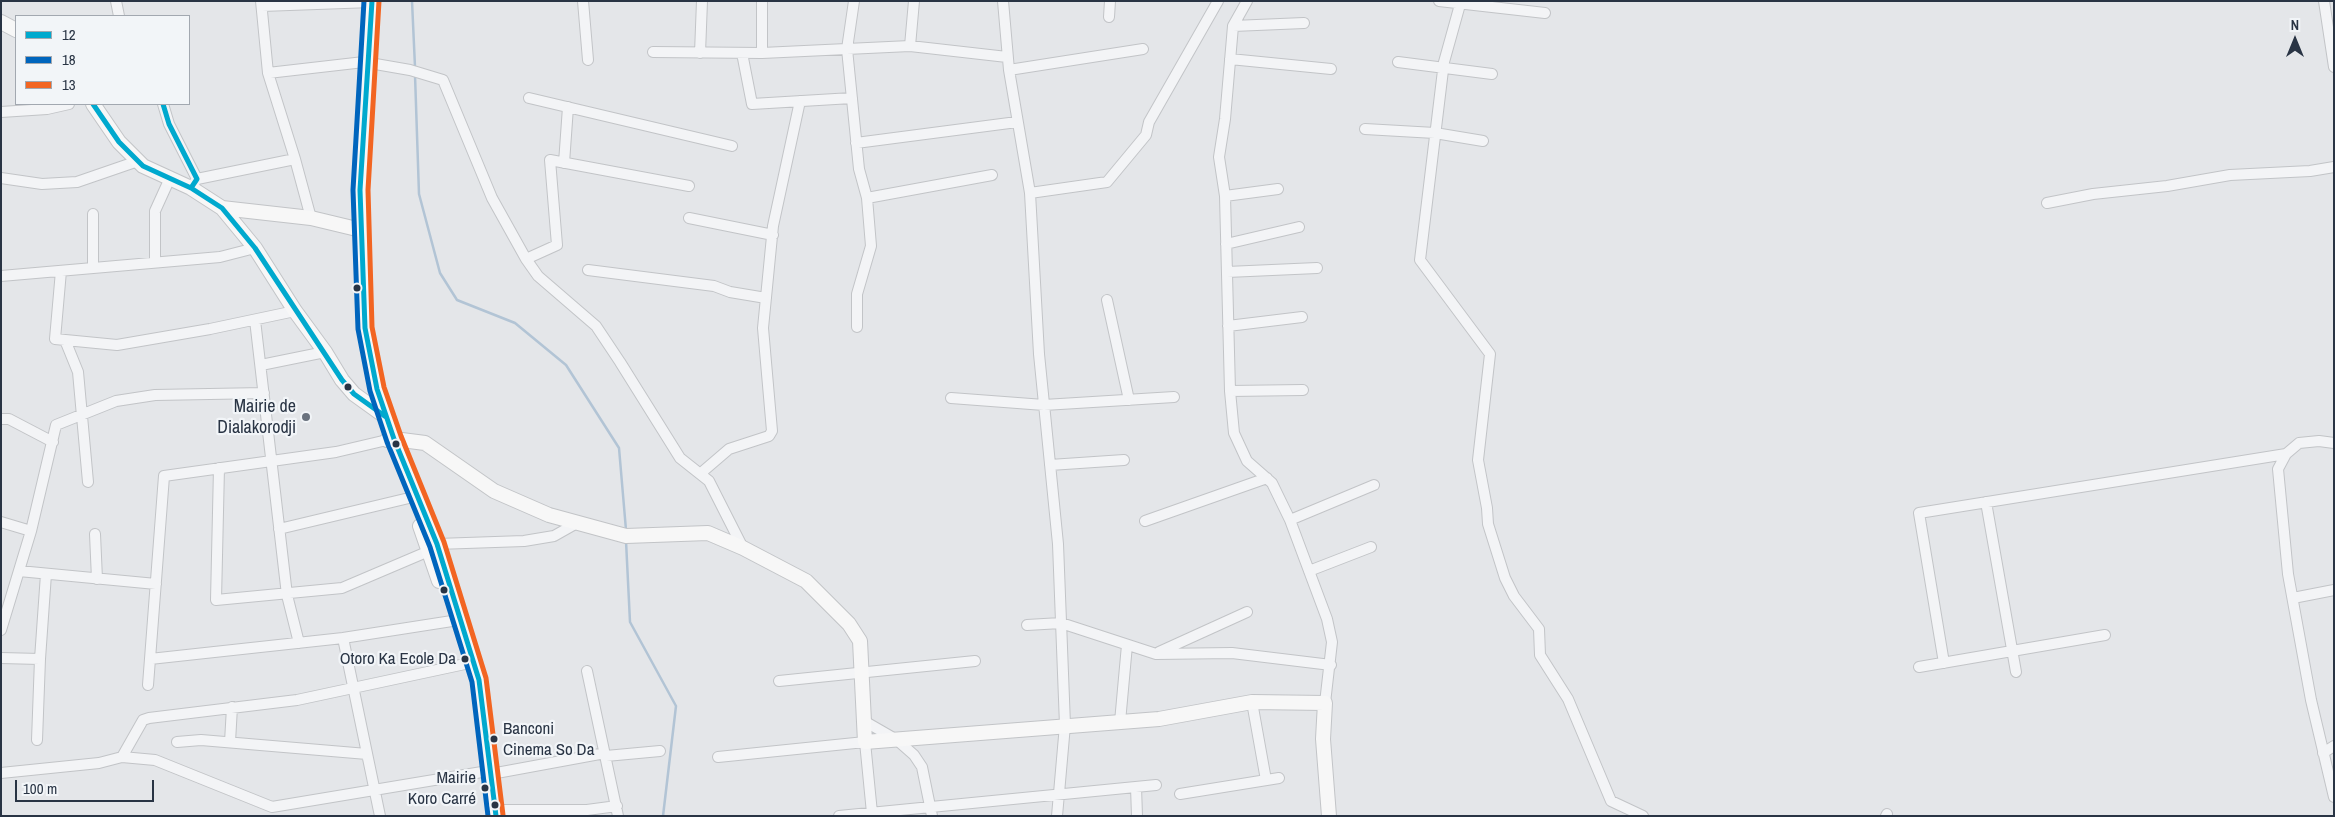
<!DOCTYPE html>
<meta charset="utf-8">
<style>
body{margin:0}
#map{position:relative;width:2335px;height:817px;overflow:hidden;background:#e4e6e9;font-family:"Archivo Narrow",sans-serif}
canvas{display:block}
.frame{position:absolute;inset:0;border:2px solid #293444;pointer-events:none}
.legend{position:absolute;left:15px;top:15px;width:175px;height:90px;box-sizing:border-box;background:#f2f5f8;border:1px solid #a2a8b0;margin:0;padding:6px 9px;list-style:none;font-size:15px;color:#293444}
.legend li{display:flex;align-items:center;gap:10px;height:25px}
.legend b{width:25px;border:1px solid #a2a8b0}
.north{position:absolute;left:2270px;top:15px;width:50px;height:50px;-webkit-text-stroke:4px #f2f5f8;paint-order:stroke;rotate:0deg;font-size:14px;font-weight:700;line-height:20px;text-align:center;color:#293444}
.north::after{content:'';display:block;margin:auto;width:18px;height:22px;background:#293444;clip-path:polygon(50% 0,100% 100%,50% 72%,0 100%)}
.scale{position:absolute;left:15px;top:780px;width:139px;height:22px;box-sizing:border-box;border:2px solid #293444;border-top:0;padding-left:6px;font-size:15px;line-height:18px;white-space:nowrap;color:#293444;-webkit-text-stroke:4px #f2f5f8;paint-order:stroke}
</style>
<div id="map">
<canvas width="2335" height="817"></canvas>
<div class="frame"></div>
<ul class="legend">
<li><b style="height:6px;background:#00a9ce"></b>12</li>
<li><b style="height:6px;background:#0065bd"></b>18</li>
<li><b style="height:6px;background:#f26522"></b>13</li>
</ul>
<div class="north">N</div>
<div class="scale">100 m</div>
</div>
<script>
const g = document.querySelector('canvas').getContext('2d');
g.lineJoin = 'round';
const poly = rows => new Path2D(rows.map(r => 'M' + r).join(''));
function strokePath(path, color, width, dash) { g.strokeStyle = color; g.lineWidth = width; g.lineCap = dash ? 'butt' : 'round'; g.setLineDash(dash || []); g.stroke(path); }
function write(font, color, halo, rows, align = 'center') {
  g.font = font + ' "Archivo Narrow",sans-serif'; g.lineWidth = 4.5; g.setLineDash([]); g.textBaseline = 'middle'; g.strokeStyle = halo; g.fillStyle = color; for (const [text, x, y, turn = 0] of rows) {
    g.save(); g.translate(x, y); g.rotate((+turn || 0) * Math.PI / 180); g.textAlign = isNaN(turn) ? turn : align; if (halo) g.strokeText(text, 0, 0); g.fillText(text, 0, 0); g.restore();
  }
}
const stream = poly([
 [412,1,415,67],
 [415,75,419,194,440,273,457,300,515,323,566,365,619,448,626,530],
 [626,541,630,622,676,706,663,816]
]);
const street = poly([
 [116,1,119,16],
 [261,1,268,73,295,159,311,218],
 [583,1,588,60],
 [854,1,847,49,859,169,867,198,871,246,857,294,857,327],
 [1003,1,1009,70,1030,193,1039,354,1058,544,1065,725,1057,816],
 [1247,1,1233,26,1225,119,1219,157,1225,196,1230,391,1234,433,1247,461,1272,483,1290,520,1327,619,1332,642,1325,703],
 [1439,1,1545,13],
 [1461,1,1444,62,1420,260,1490,354,1478,460,1487,508,1488,524,1505,578,1514,596,1539,629,1540,655,1568,699,1611,801,1643,816],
 [2324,1,2334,67],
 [262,6,372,2],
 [1109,17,1110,1],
 [1233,26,1304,23],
 [910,46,914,1],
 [653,52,762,53,910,46,1007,57],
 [700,53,702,1],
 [742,53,752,104,852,98],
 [762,53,762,1],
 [1230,59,1331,69],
 [1398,62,1492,74],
 [1009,70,1143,49],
 [268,73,364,62,410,70,443,80,492,198,526,259,538,276,596,326,620,362,680,458,709,481,743,548],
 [529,98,732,146],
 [163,104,169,124,197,179],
 [1,112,47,109,69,104],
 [1365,129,1435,133,1483,141],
 [856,143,1017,122],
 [564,163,568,107],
 [1,178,42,184,77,182,138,161],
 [191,188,197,179,295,159],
 [1030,193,1107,182,1146,135,1149,122,1218,1],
 [1225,196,1278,189],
 [867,198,992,175],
 [2047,203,2093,194,2167,186,2230,175,2310,171,2334,167],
 [689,218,773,235],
 [1226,244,1299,227],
 [526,259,557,245,550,160,689,186],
 [155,262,155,211,170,178],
 [93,268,93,214],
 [588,270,714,286,730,292,766,298],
 [61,271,55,339,117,345,210,329,295,311],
 [1227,272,1317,268],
 [1,276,220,257,255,248],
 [1107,300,1129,400],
 [255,320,287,595,299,643],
 [1228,326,1302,317],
 [65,340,78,372,88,482],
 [261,365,325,352],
 [1230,391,1303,390],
 [951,398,1044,405,1174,397],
 [1,419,9,419,53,442],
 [2334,443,2319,441,2299,443,2286,454,2278,469,2288,574,2311,700,2334,797],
 [1050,465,1124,460],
 [219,468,216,600,342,588,429,551],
 [701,473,729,449,769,436,772,431,763,328,773,226,800,101],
 [1986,502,2016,672],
 [1290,520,1374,485],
 [1145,521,1267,478],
 [1,522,31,531],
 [279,529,409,498],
 [95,534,97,579],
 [437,544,524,541,554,536,577,523],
 [19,571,156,584],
 [1309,571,1371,547],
 [2293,598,2334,590],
 [1027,625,1061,623,1156,654,1232,653,1331,665],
 [1,630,31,531,56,425,116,401,155,395,264,393],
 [343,638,380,816],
 [1159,652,1247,612],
 [1,658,40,659],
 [150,659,343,638,452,621],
 [1944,663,1919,513,2286,454],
 [1919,667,2105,635],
 [587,671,618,816],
 [779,681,975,661],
 [148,685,164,476,336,452,387,440],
 [1252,702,1266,780],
 [864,721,897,740,914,755,922,767,932,816],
 [1120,722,1127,645],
 [37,740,40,659,46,574],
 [177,742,201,740,367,754],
 [230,742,232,707],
 [2323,753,2334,746],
 [606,756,660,751],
 [122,757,143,720,149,718,297,700,465,664],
 [718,757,865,742,872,813],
 [1,773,99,763,122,757,155,760,272,807,482,772],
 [491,774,605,753],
 [1136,787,1137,816],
 [1180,794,1279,778],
 [495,810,587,810,617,806],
 [839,816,1156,785],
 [1886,816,1887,814]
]);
const secondary = poly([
 [372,1,360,190,365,328,377,389,394,439,437,544,479,680,496,816],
 [1,22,16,30],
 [93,104,119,142,143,166,191,188,222,208,255,248,295,311,325,352,342,380,354,394,386,417],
 [222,208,311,218,361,230],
 [387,440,394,439,425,443,494,491,549,515,626,536,708,533,743,548,806,581,849,624,860,641,865,742,1159,719,1252,702,1325,703,1323,739,1329,816],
 [420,526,439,581]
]);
const bus1 = poly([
 [372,1,360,190,365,328,377,389,394,439,437,544,479,680,496,816],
 [93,104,119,142,143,166,191,188,222,208,255,248,342,380,354,394,386,417],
 [163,104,169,124,197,179,191,188]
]);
const bus2 = poly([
 [364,1,353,190,358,329,370,391,387,442,430,547,472,682,488,816]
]);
const bus3 = poly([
 [379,1,368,190,372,327,384,387,401,436,444,542,486,678,503,815]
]);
const markers = [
 [357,288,4.5,"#293444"],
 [348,387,4.5,"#293444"],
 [306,417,5,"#6a727e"],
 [396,444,4.5,"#293444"],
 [444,590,4.5,"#293444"],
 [465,659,4.5,"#293444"],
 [494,739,4.5,"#293444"],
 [485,788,4.5,"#293444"],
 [495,805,4.5,"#293444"]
];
const busNames = [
 ["Otoro Ka Ecole Da",456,659],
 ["Banconi",503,729,"left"],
 ["Cinema So Da",503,750,"left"],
 ["Mairie",476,778],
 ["Koro Carré",476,799]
];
const poiNames = [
 ["Mairie de",296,407],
 ["Dialakorodji",296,428]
];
strokePath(stream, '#b2c4d5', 2.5);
strokePath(street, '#c2c4c7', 12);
strokePath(secondary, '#c2c4c7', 16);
strokePath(street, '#f3f4f6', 10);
strokePath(secondary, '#f7f7f7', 14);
strokePath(bus1, '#00a9ce', 5);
strokePath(bus2, '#0065bd', 5);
strokePath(bus3, '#f26522', 5);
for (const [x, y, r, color] of markers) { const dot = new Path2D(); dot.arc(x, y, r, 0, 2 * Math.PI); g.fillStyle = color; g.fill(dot); strokePath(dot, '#f2f5f8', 2); }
write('17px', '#293444', '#f2f5f8', busNames, 'right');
write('18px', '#293444', '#f2f5f8', poiNames, 'right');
</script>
